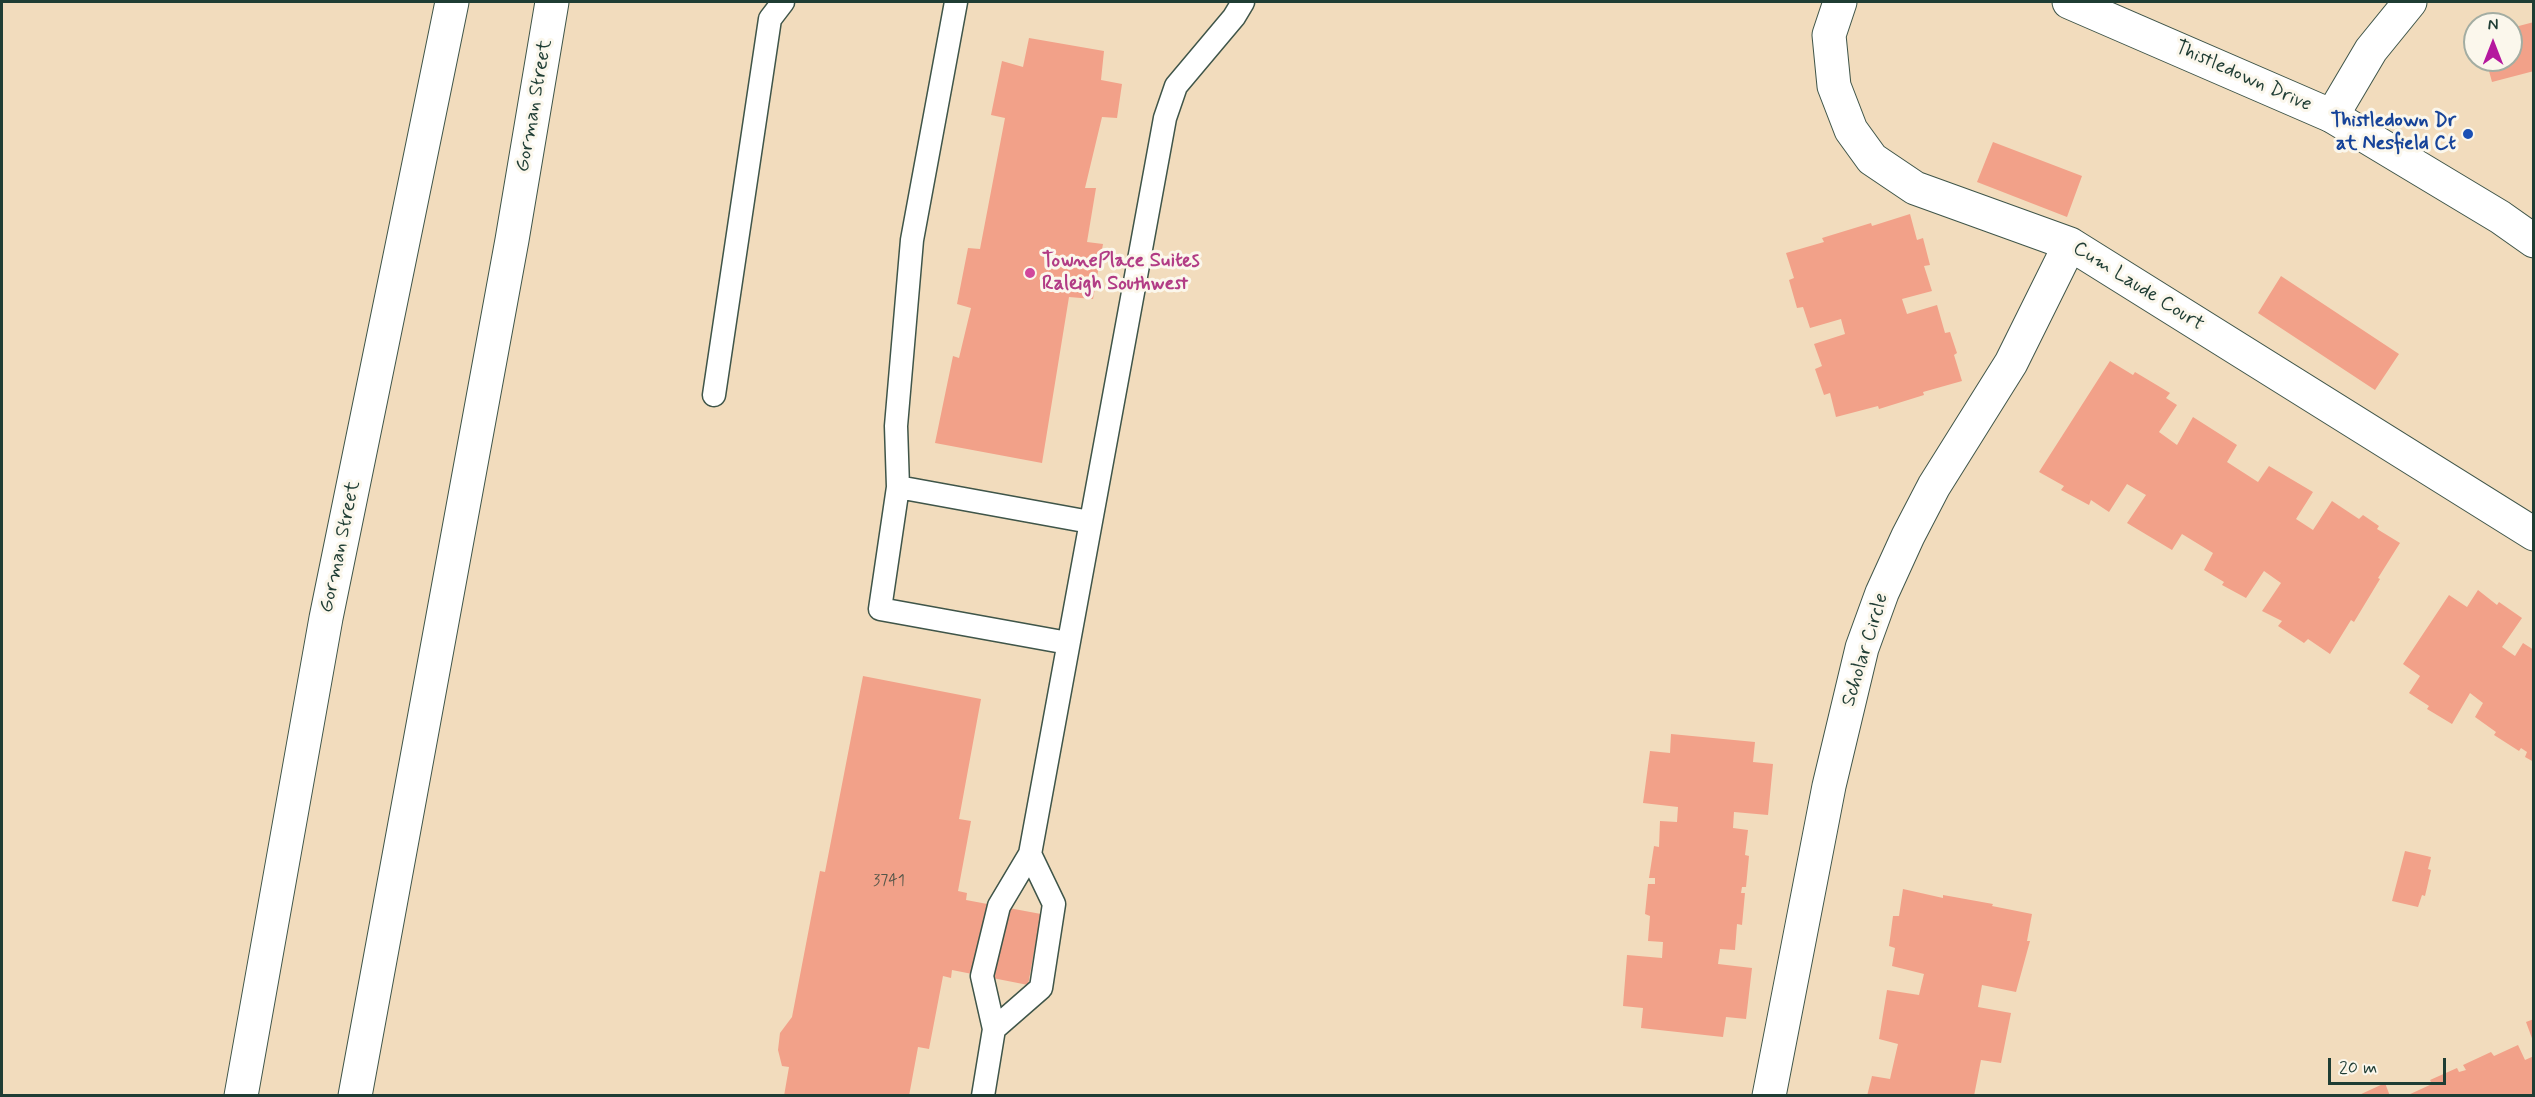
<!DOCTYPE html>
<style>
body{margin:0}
#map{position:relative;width:2535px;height:1097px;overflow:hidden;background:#f2dcbd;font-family:Mynerve,sans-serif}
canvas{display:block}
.frame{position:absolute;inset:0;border:3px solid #1f3d34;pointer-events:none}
.north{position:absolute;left:2463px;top:12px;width:60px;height:60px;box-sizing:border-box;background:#fbf7ec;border:2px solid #a3ada2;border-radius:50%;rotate:0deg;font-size:16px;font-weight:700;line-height:24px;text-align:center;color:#1f3d34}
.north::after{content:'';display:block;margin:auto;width:21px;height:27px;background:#b5179e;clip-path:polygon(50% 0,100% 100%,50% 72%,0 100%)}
.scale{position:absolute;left:2328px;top:1058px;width:118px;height:27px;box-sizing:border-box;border:3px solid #1f3d34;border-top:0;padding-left:8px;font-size:18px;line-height:21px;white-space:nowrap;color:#1f3d34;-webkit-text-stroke:4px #fbf7ec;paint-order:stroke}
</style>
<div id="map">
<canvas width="2535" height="1097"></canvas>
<div class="frame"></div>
<div class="north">N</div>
<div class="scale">20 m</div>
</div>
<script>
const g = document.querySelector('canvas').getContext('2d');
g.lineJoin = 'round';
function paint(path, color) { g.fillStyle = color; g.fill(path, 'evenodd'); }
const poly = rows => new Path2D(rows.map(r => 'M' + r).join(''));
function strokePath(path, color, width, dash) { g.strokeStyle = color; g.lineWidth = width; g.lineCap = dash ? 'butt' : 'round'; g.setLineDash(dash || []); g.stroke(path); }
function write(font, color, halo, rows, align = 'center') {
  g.font = font + ' Mynerve,sans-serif'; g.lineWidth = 6; g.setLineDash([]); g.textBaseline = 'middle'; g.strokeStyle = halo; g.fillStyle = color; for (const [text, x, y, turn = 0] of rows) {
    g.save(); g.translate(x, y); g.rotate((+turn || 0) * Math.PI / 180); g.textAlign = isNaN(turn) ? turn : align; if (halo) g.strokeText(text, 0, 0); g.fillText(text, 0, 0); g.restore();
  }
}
const building = poly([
 [2534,22,2534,71,2492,82,2486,60,2511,60,2511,28],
 [1029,38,1104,51,1101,80,1122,84,1117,118,1102,117,1085,188,1096,188,1087,242,1103,244,1093,299,1069,297,1042,463,935,443,953,356,959,358,971,308,957,304,968,248,980,249,1005,118,991,115,1002,61,1023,67],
 [1993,142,2082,176,2067,217,1977,182],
 [1910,214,1917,240,1923,238,1930,265,1924,266,1932,291,1902,299,1907,314,1937,305,1945,333,1950,332,1957,353,1954,355,1962,381,1923,392,1924,395,1879,409,1878,406,1836,417,1830,393,1824,395,1815,369,1822,366,1814,344,1845,334,1841,319,1810,328,1803,307,1797,308,1789,280,1794,278,1786,253,1824,242,1822,238,1871,223,1872,226],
 [2281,276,2399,354,2375,390,2258,313],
 [2110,361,2133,375,2135,372,2170,393,2166,398,2177,405,2159,432,2177,445,2193,417,2237,445,2227,462,2258,482,2269,466,2313,492,2296,519,2313,530,2332,501,2359,519,2363,515,2379,526,2377,529,2400,543,2378,578,2380,579,2354,622,2351,620,2330,654,2308,639,2304,643,2278,626,2282,621,2262,611,2281,583,2264,571,2246,598,2222,585,2224,582,2204,570,2213,553,2182,534,2172,550,2127,523,2146,495,2127,484,2109,512,2091,500,2089,505,2061,490,2064,486,2039,472],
 [2478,590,2497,605,2499,602,2522,618,2502,647,2515,656,2523,643,2534,650,2534,762,2525,757,2527,752,2521,748,2519,751,2494,735,2496,732,2475,717,2483,703,2470,693,2452,724,2427,709,2429,706,2409,693,2420,676,2403,664,2449,595,2467,607],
 [863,676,981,699,959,819,971,821,958,891,967,893,966,900,1041,914,1028,985,952,970,951,978,943,976,929,1049,918,1047,909,1096,784,1096,789,1067,782,1066,778,1050,780,1033,792,1017,820,871,825,872],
 [1671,734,1755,742,1753,762,1773,764,1768,815,1734,812,1733,828,1748,830,1745,855,1749,856,1746,887,1742,887,1741,893,1745,893,1742,925,1737,924,1735,950,1720,949,1718,964,1752,968,1746,1019,1726,1017,1723,1037,1641,1028,1643,1008,1623,1006,1627,955,1662,958,1663,942,1648,941,1650,916,1645,914,1648,884,1655,884,1655,878,1649,878,1654,846,1659,847,1660,821,1677,822,1678,807,1643,803,1650,751,1670,753],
 [2405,851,2431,857,2428,869,2431,870,2425,896,2422,895,2418,907,2392,901],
 [1903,889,1943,898,1943,895,1993,904,1992,906,2032,914,2027,941,2030,941,2016,992,1982,985,1978,1007,2011,1013,2001,1063,1981,1060,1974,1096,1867,1096,1872,1076,1890,1079,1898,1044,1879,1039,1887,990,1919,995,1924,974,1892,966,1895,948,1889,946,1893,916,1899,916],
 [2534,1019,2534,1041,2533,1041,2526,1022],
 [2518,1045,2525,1060,2534,1056,2534,1096,2406,1096,2432,1084,2430,1080,2457,1068,2459,1072,2466,1070,2463,1065,2491,1052,2494,1056],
 [2385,1083,2390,1096,2357,1096]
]);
const service = poly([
 [714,395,770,19,783,2],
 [898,487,896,426,912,240,956,2],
 [1068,643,880,609,898,487,1090,522],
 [994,1029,1041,988,1054,904,1030,854],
 [983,1096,994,1029,982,976,999,906,1030,854,1165,118,1176,86,1234,17,1243,2]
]);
const minor = poly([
 [1840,2,1829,35,1834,86,1851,130,1872,159,1915,188,2070,244,2534,534],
 [2332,116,2371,50,2410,2],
 [1769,1096,1829,786,1862,648,1882,593,1908,536,1934,486,2011,363,2070,244]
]);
const secondary = poly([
 [2069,2,2332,116,2500,217,2534,241]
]);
const primary = poly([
 [241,1096,326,618,452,2],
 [355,1096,512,240,552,2]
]);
const markers = [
 [2468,134,6,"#1a4fb4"],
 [1030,273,6,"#d1479c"]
];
const numberNames = [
 ["3741",889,882]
];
const streetNames = [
 ["Thistledown Drive",2243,77,24],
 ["Gorman Street",535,106,-80],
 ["Cum Laude Court",2138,287,32],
 ["Gorman Street",341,547,-78],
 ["Scholar Circle",1866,650,-73]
];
const transitNames = [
 ["Thistledown Dr",2456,122],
 ["at Nesfield Ct",2456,145]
];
const hotelNames = [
 ["TownePlace Suites",1042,262],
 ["Raleigh Southwest",1042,285]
];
paint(building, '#f2a189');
strokePath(service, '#3f5549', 25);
strokePath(minor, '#3f5549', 35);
strokePath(secondary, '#3f5549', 35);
strokePath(primary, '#3f5549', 35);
strokePath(service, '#fff', 22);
strokePath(minor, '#fff', 33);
strokePath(secondary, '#fff', 33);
strokePath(primary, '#fff', 33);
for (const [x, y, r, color] of markers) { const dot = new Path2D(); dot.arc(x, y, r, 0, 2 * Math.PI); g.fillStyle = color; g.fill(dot); strokePath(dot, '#fbf7ec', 2); }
write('16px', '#545649', null, numberNames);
write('20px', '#1f3d34', '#fbf7ec', streetNames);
write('bold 20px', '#164399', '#fbf7ec', transitNames, 'right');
write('bold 20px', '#b23c85', '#fbf7ec', hotelNames, 'left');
</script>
